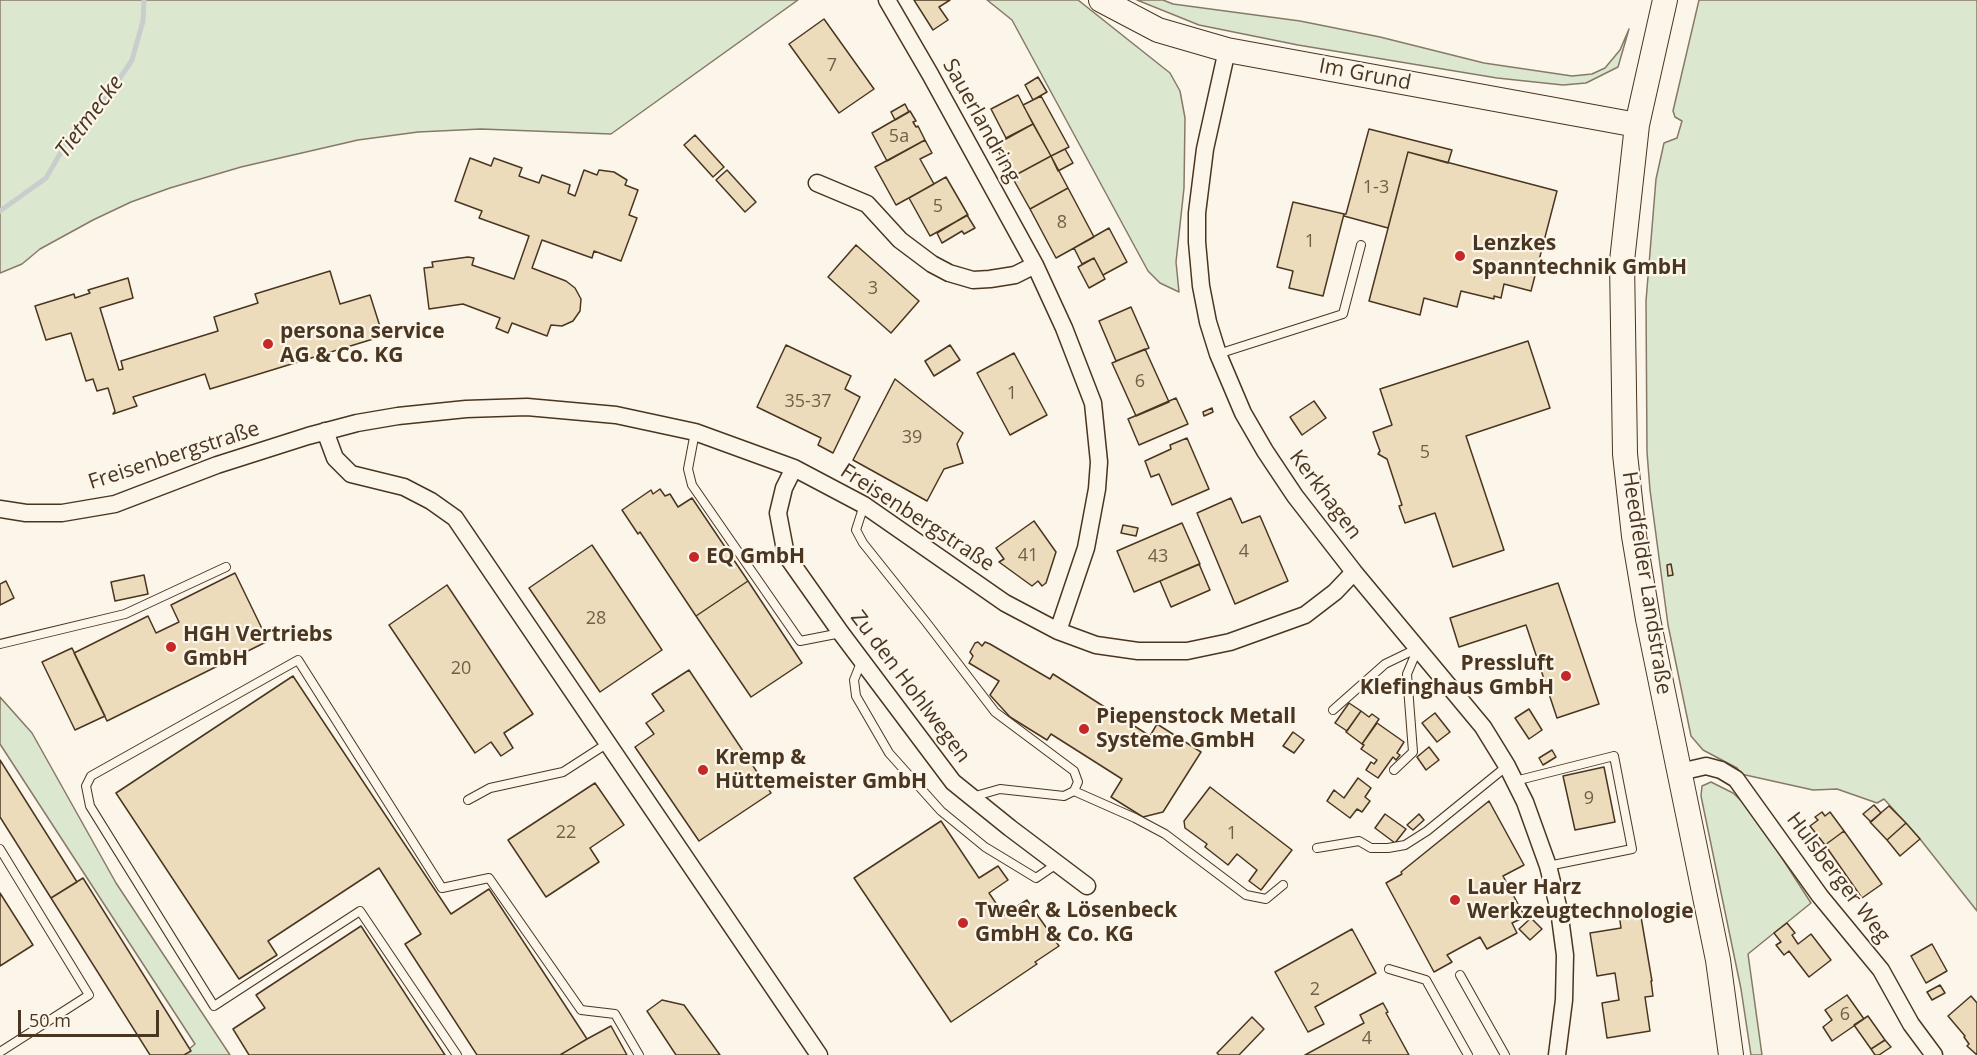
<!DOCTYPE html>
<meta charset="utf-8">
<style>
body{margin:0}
#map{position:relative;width:1977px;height:1055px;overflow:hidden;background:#fbf6e9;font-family:"Open Sans",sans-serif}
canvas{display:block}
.scale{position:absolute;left:18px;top:1010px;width:141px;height:27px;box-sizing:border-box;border:3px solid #4a3520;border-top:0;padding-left:8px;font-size:18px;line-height:21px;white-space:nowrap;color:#4a3520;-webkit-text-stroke:4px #fbf6e9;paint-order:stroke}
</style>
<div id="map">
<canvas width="1977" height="1055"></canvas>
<div class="scale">50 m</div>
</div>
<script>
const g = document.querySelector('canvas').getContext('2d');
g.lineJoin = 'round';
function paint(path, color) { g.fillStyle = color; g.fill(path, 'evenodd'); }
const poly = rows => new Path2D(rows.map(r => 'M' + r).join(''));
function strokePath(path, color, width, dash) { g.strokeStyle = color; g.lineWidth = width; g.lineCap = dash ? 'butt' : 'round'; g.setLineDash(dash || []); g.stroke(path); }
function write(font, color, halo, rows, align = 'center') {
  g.font = font + ' "Open Sans",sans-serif'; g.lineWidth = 4.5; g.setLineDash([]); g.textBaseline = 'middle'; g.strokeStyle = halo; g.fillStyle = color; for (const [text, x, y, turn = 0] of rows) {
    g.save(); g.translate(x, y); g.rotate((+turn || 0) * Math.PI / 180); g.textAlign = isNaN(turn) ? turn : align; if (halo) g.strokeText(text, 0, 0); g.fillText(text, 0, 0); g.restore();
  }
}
const green = poly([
 [0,0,798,0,611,134,481,129,418,132,358,140,241,167,170,188,131,202,93,220,40,249,22,264,0,273,0,0],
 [987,0,1078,0,1170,73,1180,91,1185,118,1184,188,1176,262,1179,292,1160,283,1148,271,1012,20,987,0],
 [1137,0,1163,0,1173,4,1300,21,1380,37,1484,63,1572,76,1592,74,1605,68,1620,50,1629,29,1618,67,1586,83,1563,85,1497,78,1298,45,1199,25,1137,0],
 [1699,0,1977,0,1977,911,1920,839,1884,799,1877,803,1837,789,1813,790,1741,774,1737,768,1703,750,1691,736,1668,625,1650,490,1647,452,1646,301,1656,179,1664,143,1677,138,1682,121,1675,117,1673,111,1699,0],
 [0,697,32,733,116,883,230,1055,182,1055,195,1044,0,744,0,697],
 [1711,782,1733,793,1751,810,1811,903,1748,954,1762,1055,1751,1055,1741,989,1701,796,1702,786,1711,782]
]);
const stream = poly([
 [0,211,46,178,75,128,108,96,132,60,143,21,144,0]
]);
const building = poly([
 [914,0,950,0,939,7,948,20,933,30,914,0],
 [824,19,874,89,839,113,789,44,824,19],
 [1038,77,1047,92,1033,100,1025,85,1038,77],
 [1018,95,1033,124,1006,138,991,109,1018,95],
 [1041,96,1069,147,1051,156,1023,105,1041,96],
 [905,104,909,112,895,120,891,112,905,104],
 [910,111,916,121,913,122,916,127,918,126,925,140,887,161,872,133,910,111],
 [1033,124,1051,156,1012,177,995,145,1033,124],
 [1369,129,1452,150,1448,163,1408,152,1388,228,1344,216,1344,214,1346,214,1369,129],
 [695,135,724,167,713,177,684,145,695,135],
 [925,140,932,153,920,159,934,184,896,205,875,167,925,140],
 [1065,149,1073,163,1058,171,1051,156,1065,149],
 [1408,152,1557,191,1531,291,1504,284,1501,298,1494,296,1494,299,1461,291,1457,307,1424,298,1420,315,1369,301,1408,152],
 [1051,156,1068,188,1030,209,1012,177,1051,156],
 [470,158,491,166,494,158,522,168,519,176,539,183,542,175,570,185,568,193,575,196,584,170,597,175,599,170,614,172,627,180,625,185,638,190,629,215,637,218,621,261,594,251,592,258,542,240,532,268,566,281,575,288,581,299,580,311,573,321,562,326,551,325,547,336,512,323,508,333,496,328,500,318,463,304,429,309,424,268,433,267,432,262,468,257,474,258,472,265,514,279,529,236,479,218,482,211,455,201,470,158],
 [727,170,756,202,745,212,716,180,727,170],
 [946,177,968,215,930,236,909,198,946,177],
 [1068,188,1094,237,1056,258,1030,209,1068,188],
 [1293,202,1344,214,1323,296,1289,288,1293,271,1277,267,1293,202],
 [967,215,975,228,964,234,962,231,942,243,937,233,967,215],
 [1109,228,1127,262,1103,275,1094,258,1082,264,1074,248,1109,228],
 [856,245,919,301,891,333,828,277,856,245],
 [1094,258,1105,279,1089,288,1078,267,1094,258],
 [330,271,340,304,370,295,383,336,210,389,205,374,133,397,137,406,113,414,115,411,108,388,97,391,93,379,86,381,71,333,46,340,35,306,74,294,75,298,90,293,88,290,128,278,133,298,100,308,119,370,123,369,121,361,218,331,214,317,258,303,255,294,330,271],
 [1131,307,1149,348,1116,361,1099,321,1131,307],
 [1528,341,1550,408,1466,436,1504,550,1453,567,1435,513,1405,523,1399,506,1402,505,1387,459,1378,454,1380,451,1373,432,1392,425,1380,389,1528,341],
 [786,345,851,376,845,389,860,397,833,453,818,445,821,438,757,407,786,345],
 [950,345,960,360,934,376,925,361,950,345],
 [1145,349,1169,402,1136,416,1112,363,1145,349],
 [1014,353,1047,415,1010,435,977,373,1014,353],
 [895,379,963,433,957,444,963,463,944,469,927,501,853,460,895,379],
 [1176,398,1188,424,1139,445,1128,419,1176,398],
 [1314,401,1326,418,1302,435,1290,417,1314,401],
 [1212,408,1213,412,1204,416,1203,412,1212,408],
 [1187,438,1209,489,1172,505,1159,474,1151,477,1145,461,1171,449,1170,445,1187,438],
 [660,489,665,496,670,494,678,507,692,498,748,581,696,616,640,532,638,534,622,510,651,490,653,494,660,489],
 [1231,498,1242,523,1260,516,1288,581,1235,604,1197,513,1231,498],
 [1034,521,1056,552,1046,583,1042,586,1038,581,1032,586,999,562,1004,559,996,548,1034,521],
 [1182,523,1200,564,1134,592,1117,551,1182,523],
 [1123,525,1138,528,1136,536,1121,533,1123,525],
 [592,545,662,650,600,692,529,588,592,545],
 [1199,564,1210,590,1171,607,1160,581,1199,564],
 [1671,564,1673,575,1668,576,1667,565,1671,564],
 [235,573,268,641,107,721,74,653,148,616,156,633,179,622,171,605,235,573],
 [144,575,148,594,115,601,111,582,144,575],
 [6,581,14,598,0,605,0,584,6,581],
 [748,581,802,663,751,697,696,616,748,581],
 [1558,583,1599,704,1557,718,1526,625,1459,647,1450,618,1558,583],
 [447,585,533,714,504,733,513,748,501,756,491,742,475,753,389,625,447,585],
 [978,642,982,646,985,642,990,644,1050,679,1053,674,1150,736,1157,724,1201,752,1163,812,1143,817,1111,797,1122,779,1051,734,1047,740,1010,717,990,695,999,681,969,663,973,656,970,652,975,643,978,642],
 [72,648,105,716,75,730,42,662,72,648],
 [689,670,771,793,699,841,635,747,654,734,646,723,664,711,652,694,689,670],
 [293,676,451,914,489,889,587,1039,560,1055,477,1055,405,944,421,934,379,868,268,941,277,955,239,979,116,793,293,676],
 [1349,703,1361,711,1347,731,1335,723,1349,703],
 [1529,709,1542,730,1529,739,1515,718,1529,709],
 [1361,711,1369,717,1372,714,1379,719,1362,744,1346,732,1361,711],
 [1435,713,1450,732,1437,742,1422,723,1435,713],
 [1377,723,1404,742,1397,753,1400,755,1396,760,1393,757,1378,778,1366,770,1371,762,1374,764,1377,760,1361,749,1364,745,1362,744,1377,723],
 [1293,732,1304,740,1294,753,1283,746,1293,732],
 [1429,747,1439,760,1426,770,1417,757,1429,747],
 [1552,750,1556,757,1543,765,1539,758,1552,750],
 [0,760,77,882,51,898,0,817,0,760],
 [1604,767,1615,822,1575,830,1563,776,1604,767],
 [1358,778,1371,788,1365,797,1370,801,1362,812,1357,809,1350,818,1327,801,1334,790,1344,798,1358,778],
 [595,783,624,825,590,848,599,862,546,897,508,840,595,783],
 [1210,787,1292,850,1261,890,1249,881,1257,870,1237,854,1228,865,1205,847,1207,844,1185,828,1184,821,1210,787],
 [1489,801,1524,865,1503,876,1525,917,1512,923,1517,933,1487,949,1480,937,1447,955,1452,962,1434,972,1386,883,1402,874,1401,872,1489,801],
 [1874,805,1881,813,1871,822,1863,814,1874,805],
 [1889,806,1906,823,1887,840,1870,822,1889,806],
 [1822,812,1825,816,1830,812,1844,831,1825,845,1810,826,1818,820,1815,817,1822,812],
 [1385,814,1406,829,1395,843,1375,828,1385,814],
 [1419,814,1424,820,1413,830,1407,825,1419,814],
 [941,821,979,878,998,866,1008,880,989,893,1004,915,1027,900,1059,946,1035,962,1037,964,951,1022,854,878,941,821],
 [1906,823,1920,839,1900,856,1887,840,1906,823],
 [1844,831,1882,884,1862,898,1825,845,1844,831],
 [83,878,191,1051,184,1055,150,1055,51,898,83,878],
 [0,893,33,945,0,966,0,893],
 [1640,911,1652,981,1651,981,1653,996,1645,997,1650,1031,1607,1038,1602,1003,1619,1000,1615,973,1597,976,1590,933,1621,928,1619,914,1640,911],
 [1531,918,1542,929,1530,940,1519,929,1531,918],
 [1787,923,1795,933,1792,935,1798,944,1811,934,1831,960,1809,977,1789,951,1784,955,1776,945,1781,942,1774,933,1787,923],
 [361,926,445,1055,249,1055,233,1029,265,1008,256,995,361,926],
 [1352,929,1376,973,1315,1007,1324,1024,1308,1032,1275,972,1352,929],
 [1932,944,1947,971,1926,983,1911,956,1932,944],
 [1940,985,1945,993,1932,1000,1927,992,1940,985],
 [1847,995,1864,1019,1832,1041,1823,1027,1832,1020,1825,1010,1847,995],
 [1971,996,1977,1003,1977,1055,1967,1046,1969,1044,1964,1037,1965,1036,1948,1016,1971,996],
 [662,1000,684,1005,720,1055,676,1055,647,1011,662,1000],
 [1383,1003,1388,1012,1386,1013,1409,1055,1305,1055,1364,1023,1360,1015,1383,1003],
 [1868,1016,1885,1040,1871,1049,1854,1025,1868,1016],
 [1252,1017,1264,1029,1239,1055,1219,1055,1217,1053,1252,1017],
 [611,1026,627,1055,560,1055,587,1039,611,1026],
 [1885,1040,1891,1047,1879,1055,1875,1055,1871,1049,1885,1040]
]);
const lane = poly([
 [1218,354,1343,314,1361,245],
 [695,432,688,469,692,485,800,641,841,633],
 [864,505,856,530,863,543,926,622,995,712,1074,771,1078,782,1074,791,1064,796,1000,789,972,797],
 [0,644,125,614,226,567],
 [862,660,854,680,856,696,889,753,941,811,985,847,1036,878,1058,863],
 [1333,710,1385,664,1418,648],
 [1394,770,1413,752,1407,674,1418,648],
 [1515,781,1614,756,1632,849,1548,866],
 [1074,791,1135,818,1165,834,1246,895,1266,899,1283,885],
 [468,800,490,788,563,772,608,743],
 [1317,848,1359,841,1371,848,1388,848,1405,845,1427,831,1507,766],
 [0,849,89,995,0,1052],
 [1389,969,1426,980,1468,1055],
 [1460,975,1505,1055],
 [457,1055,360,911,214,1006,90,806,86,786,91,776,298,660,442,888,489,878,581,1010,615,1014,639,1055]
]);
const street = poly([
 [887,0,930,74,1035,265,1064,328,1093,403,1099,462,1097,489,1086,548,1058,631],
 [1227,50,1205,149,1197,213,1197,242,1201,286,1208,322,1218,354,1243,413,1265,451,1295,496,1354,572,1483,727,1507,766,1525,802,1548,866,1559,910,1565,955,1564,1000,1557,1055],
 [817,183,867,204,900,240,932,264,949,273,973,280,990,279,1015,275,1035,265],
 [325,431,335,458,351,474,404,487,431,501,455,518,819,1055],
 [794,468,784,488,778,513,786,555,841,633,953,782,1010,828,1087,886],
 [0,509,26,513,62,513,115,504,217,465,308,436,357,423,398,416,466,409,527,407,616,415,695,432,794,468,864,505,1005,603,1058,631,1096,645,1138,651,1187,651,1230,642,1305,615,1335,592,1354,572],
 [1680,772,1706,766,1721,770,1736,779,1820,896,1881,970,1911,1024,1934,1055]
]);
const secondary = poly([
 [1101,0,1158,30,1227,50,1637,125],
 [1665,0,1637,125,1622,261,1625,454,1634,536,1648,619,1718,960,1731,1055]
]);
const markers = [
 [1460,256,6,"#c62828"],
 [268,344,6,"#c62828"],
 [694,557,6,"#c62828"],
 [171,647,6,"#c62828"],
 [1566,676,6,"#c62828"],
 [1084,729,6,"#c62828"],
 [703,770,6,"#c62828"],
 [1455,900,6,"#c62828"],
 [963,923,6,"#c62828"]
];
const numberNames = [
 ["7",832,66],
 ["5a",899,137],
 ["1-3",1376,188],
 ["5",938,207],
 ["8",1062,223],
 ["1",1310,242],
 ["3",873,289],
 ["6",1140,382],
 ["1",1012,394],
 ["35-37",808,402],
 ["39",912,438],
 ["5",1425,453],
 ["4",1244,552],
 ["41",1028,556],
 ["43",1158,557],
 ["28",596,619],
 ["20",461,669],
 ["9",1589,799],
 ["22",566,833],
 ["1",1232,834],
 ["2",1315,990],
 ["6",1845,1015],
 ["4",1367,1039]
];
const streetNames = [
 ["Im Grund",1365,75,11],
 ["Sauerlandring",981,121,61],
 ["Freisenbergstraße",174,456,-18],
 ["Kerkhagen",1325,495,53],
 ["Freisenbergstraße",917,518,33],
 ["Heedfelder Landstraße",1646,583,81],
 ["Zu den Hohlwegen",910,687,53],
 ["Hulsberger Weg",1838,878,53]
];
const poiNames = [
 ["Lenzkes",1472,244],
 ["Spanntechnik GmbH",1472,268],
 ["persona service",280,332],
 ["AG & Co. KG",280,356],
 ["EQ GmbH",706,557],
 ["HGH Vertriebs",183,635],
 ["GmbH",183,659],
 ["Pressluft",1554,664,"right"],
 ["Klefinghaus GmbH",1554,688,"right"],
 ["Piepenstock Metall",1096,717],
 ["Systeme GmbH",1096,741],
 ["Kremp &",715,758],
 ["Hüttemeister GmbH",715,782],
 ["Lauer Harz",1467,888],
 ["Werkzeugtechnologie",1467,912],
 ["Tweer & Lösenbeck",975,911],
 ["GmbH & Co. KG",975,935]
];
const waterNames = [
 ["Tietmecke",90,117,-53]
];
paint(green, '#dce7d0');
strokePath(green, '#887966', 1.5);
strokePath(stream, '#c9cecd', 5);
paint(building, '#ecdcbc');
strokePath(building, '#4a3520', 1.5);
strokePath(lane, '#4a3520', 10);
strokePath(street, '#4a3520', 19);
strokePath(secondary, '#4a3520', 26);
strokePath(lane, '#fbf6e9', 8);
strokePath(street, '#fbf6e9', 16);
strokePath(secondary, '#fbf6e9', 24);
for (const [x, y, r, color] of markers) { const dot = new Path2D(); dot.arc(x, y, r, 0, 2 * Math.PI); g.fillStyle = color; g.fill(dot); strokePath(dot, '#fbf6e9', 2); }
write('18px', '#725f47', null, numberNames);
write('21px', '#4a3520', '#fbf6e9', streetNames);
write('bold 21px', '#4a3520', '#fbf6e9', poiNames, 'left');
write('italic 22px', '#4a3520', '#fbf6e9', waterNames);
</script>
